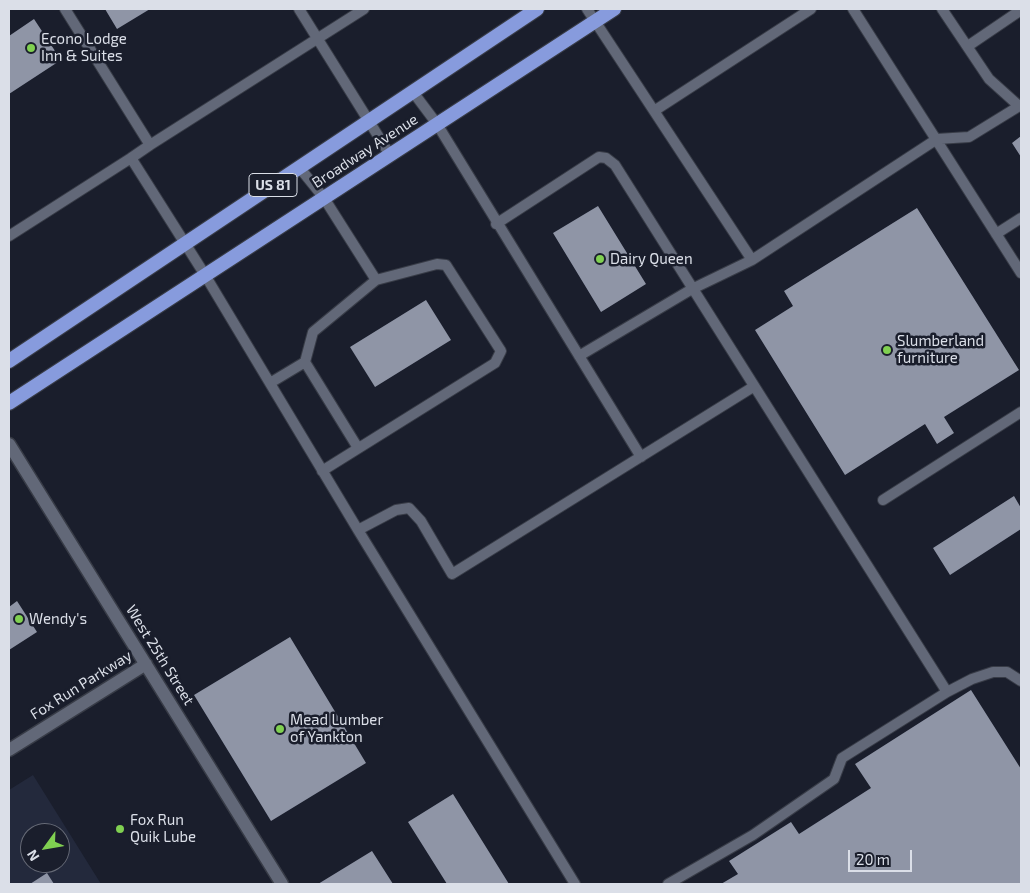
<!DOCTYPE html>
<style>
body{margin:0}
#map{position:relative;width:1030px;height:893px;overflow:hidden;background:#1a1e2c;font-family:"Exo 2",sans-serif}
canvas{display:block}
.frame{position:absolute;inset:0;border:10px solid #dbdfe8;pointer-events:none}
.north{position:absolute;left:20px;top:823px;width:50px;height:50px;box-sizing:border-box;background:#1a1e2c;border:1px solid #676b77;border-radius:50%;rotate:238deg;font-size:14px;font-weight:700;line-height:20px;text-align:center;color:#dbdfe8}
.north::after{content:'';display:block;margin:auto;width:18px;height:22px;background:#80d051;clip-path:polygon(50% 0,100% 100%,50% 72%,0 100%)}
.scale{position:absolute;left:848px;top:850px;width:64px;height:22px;box-sizing:border-box;border:2px solid #dbdfe8;border-top:0;padding-left:6px;font-size:15px;line-height:18px;white-space:nowrap;color:#dbdfe8;-webkit-text-stroke:4px #1a1e2c;paint-order:stroke}
</style>
<div id="map">
<canvas width="1030" height="893"></canvas>
<div class="frame"></div>
<div class="north">N</div>
<div class="scale">20 m</div>
</div>
<script>
const g = document.querySelector('canvas').getContext('2d');
g.lineJoin = 'round';
function paint(path, color) { g.fillStyle = color; g.fill(path, 'evenodd'); }
const poly = rows => new Path2D(rows.map(r => 'M' + r).join(''));
function strokePath(path, color, width, dash) { g.strokeStyle = color; g.lineWidth = width; g.lineCap = dash ? 'butt' : 'round'; g.setLineDash(dash || []); g.stroke(path); }
function write(font, color, halo, rows, align = 'center') {
  g.font = font + ' "Exo 2",sans-serif'; g.lineWidth = 5; g.setLineDash([]); g.textBaseline = 'middle'; g.strokeStyle = halo; g.fillStyle = color; for (const [text, x, y, turn = 0] of rows) {
    g.save(); g.translate(x, y); g.rotate((+turn || 0) * Math.PI / 180); g.textAlign = isNaN(turn) ? turn : align; if (halo) g.strokeText(text, 0, 0); g.fillText(text, 0, 0); g.restore();
  }
}
const built = poly([
 [33,775,101,884,9,884,9,790],
 [30,833,60,833,60,863,30,863]
]);
const building = poly([
 [105,9,150,9,117,29],
 [34,19,61,60,9,94,9,36],
 [1021,136,1021,157,1012,143],
 [598,206,646,284,601,312,553,233],
 [917,208,1019,370,944,417,954,433,937,444,925,424,845,475,755,330,793,306,784,291],
 [426,300,451,340,375,387,350,347],
 [1014,496,1021,508,1021,529,950,575,933,548],
 [17,601,37,632,9,650,9,607],
 [290,637,366,763,271,821,194,695],
 [971,690,1021,769,1021,884,721,884,738,874,729,861,791,822,799,834,871,788,855,764],
 [453,794,509,884,447,884,408,822],
 [372,851,393,884,318,884],
 [47,873,54,884,30,884]
]);
const service = poly([
 [65,9,150,145,364,9],
 [299,9,390,155],
 [587,9,752,260],
 [853,9,1021,273],
 [942,9,989,79,1019,106],
 [968,46,1021,10],
 [413,92,437,124,641,457],
 [654,111,811,9],
 [150,145,131,158,205,275,358,530,396,510,409,508,421,521,452,574,753,387],
 [299,167,324,198,376,280,437,264,446,265,501,351,495,363,322,471],
 [496,224,599,157,606,158,615,165,947,692],
 [996,234,1021,218],
 [9,236,131,158],
 [579,356,692,289,752,260,937,139,969,137,1021,105],
 [305,362,313,332,376,280],
 [270,383,305,362,358,448],
 [883,500,1021,412],
 [358,530,575,884],
 [668,884,753,835,834,779,842,758,947,692,972,679,993,672,1007,672,1021,681]
]);
const tertiary = poly([
 [9,444,282,884],
 [9,750,146,664]
]);
const trunk = poly([
 [9,361,537,9],
 [9,403,614,9]
]);
const markers = [
 [31,48,5,"#80d051"],
 [600,259,5,"#80d051"],
 [887,350,5,"#80d051"],
 [19,619,5,"#80d051"],
 [280,729,5,"#80d051"],
 [120,829,5,"#80d051"]
];
const shields = [
 [273,185,48]
];
const shieldNames = [
 ["US 81",273,185]
];
const poiNames = [
 ["Econo Lodge",41,39],
 ["Inn & Suites",41,56],
 ["Dairy Queen",610,259],
 ["Slumberland",897,341],
 ["furniture",897,358],
 ["Wendy's",29,619],
 ["Mead Lumber",290,720],
 ["of Yankton",290,737],
 ["Fox Run",130,820],
 ["Quik Lube",130,837]
];
const streetNames = [
 ["Broadway Avenue",365,151,-33],
 ["West 25th Street",160,655,58],
 ["Fox Run Parkway",81,685,-32]
];
paint(built, '#23293c');
paint(building, '#8f95a6');
strokePath(service, '#383c47', 12);
strokePath(tertiary, '#383c47', 15);
strokePath(trunk, '#383c47', 16);
strokePath(service, '#626878', 10);
strokePath(tertiary, '#626878', 12);
strokePath(trunk, '#879bdd', 14);
for (const [x, y, r, color] of markers) { const dot = new Path2D(); dot.arc(x, y, r, 0, 2 * Math.PI); g.fillStyle = color; g.fill(dot); strokePath(dot, '#1a1e2c', 2); }
for (const [x, y, w] of shields) { const box = new Path2D(); box.roundRect(x - w / 2, y - 11.5, w, 23, 4); g.fillStyle = '#1a1e2c'; g.fill(box); strokePath(box, '#dbdfe8', 1); }
write('bold 14px', '#dbdfe8', null, shieldNames);
write('15px', '#dbdfe8', '#1a1e2c', poiNames, 'left');
write('15px', '#dbdfe8', '#1a1e2c', streetNames);
</script>
